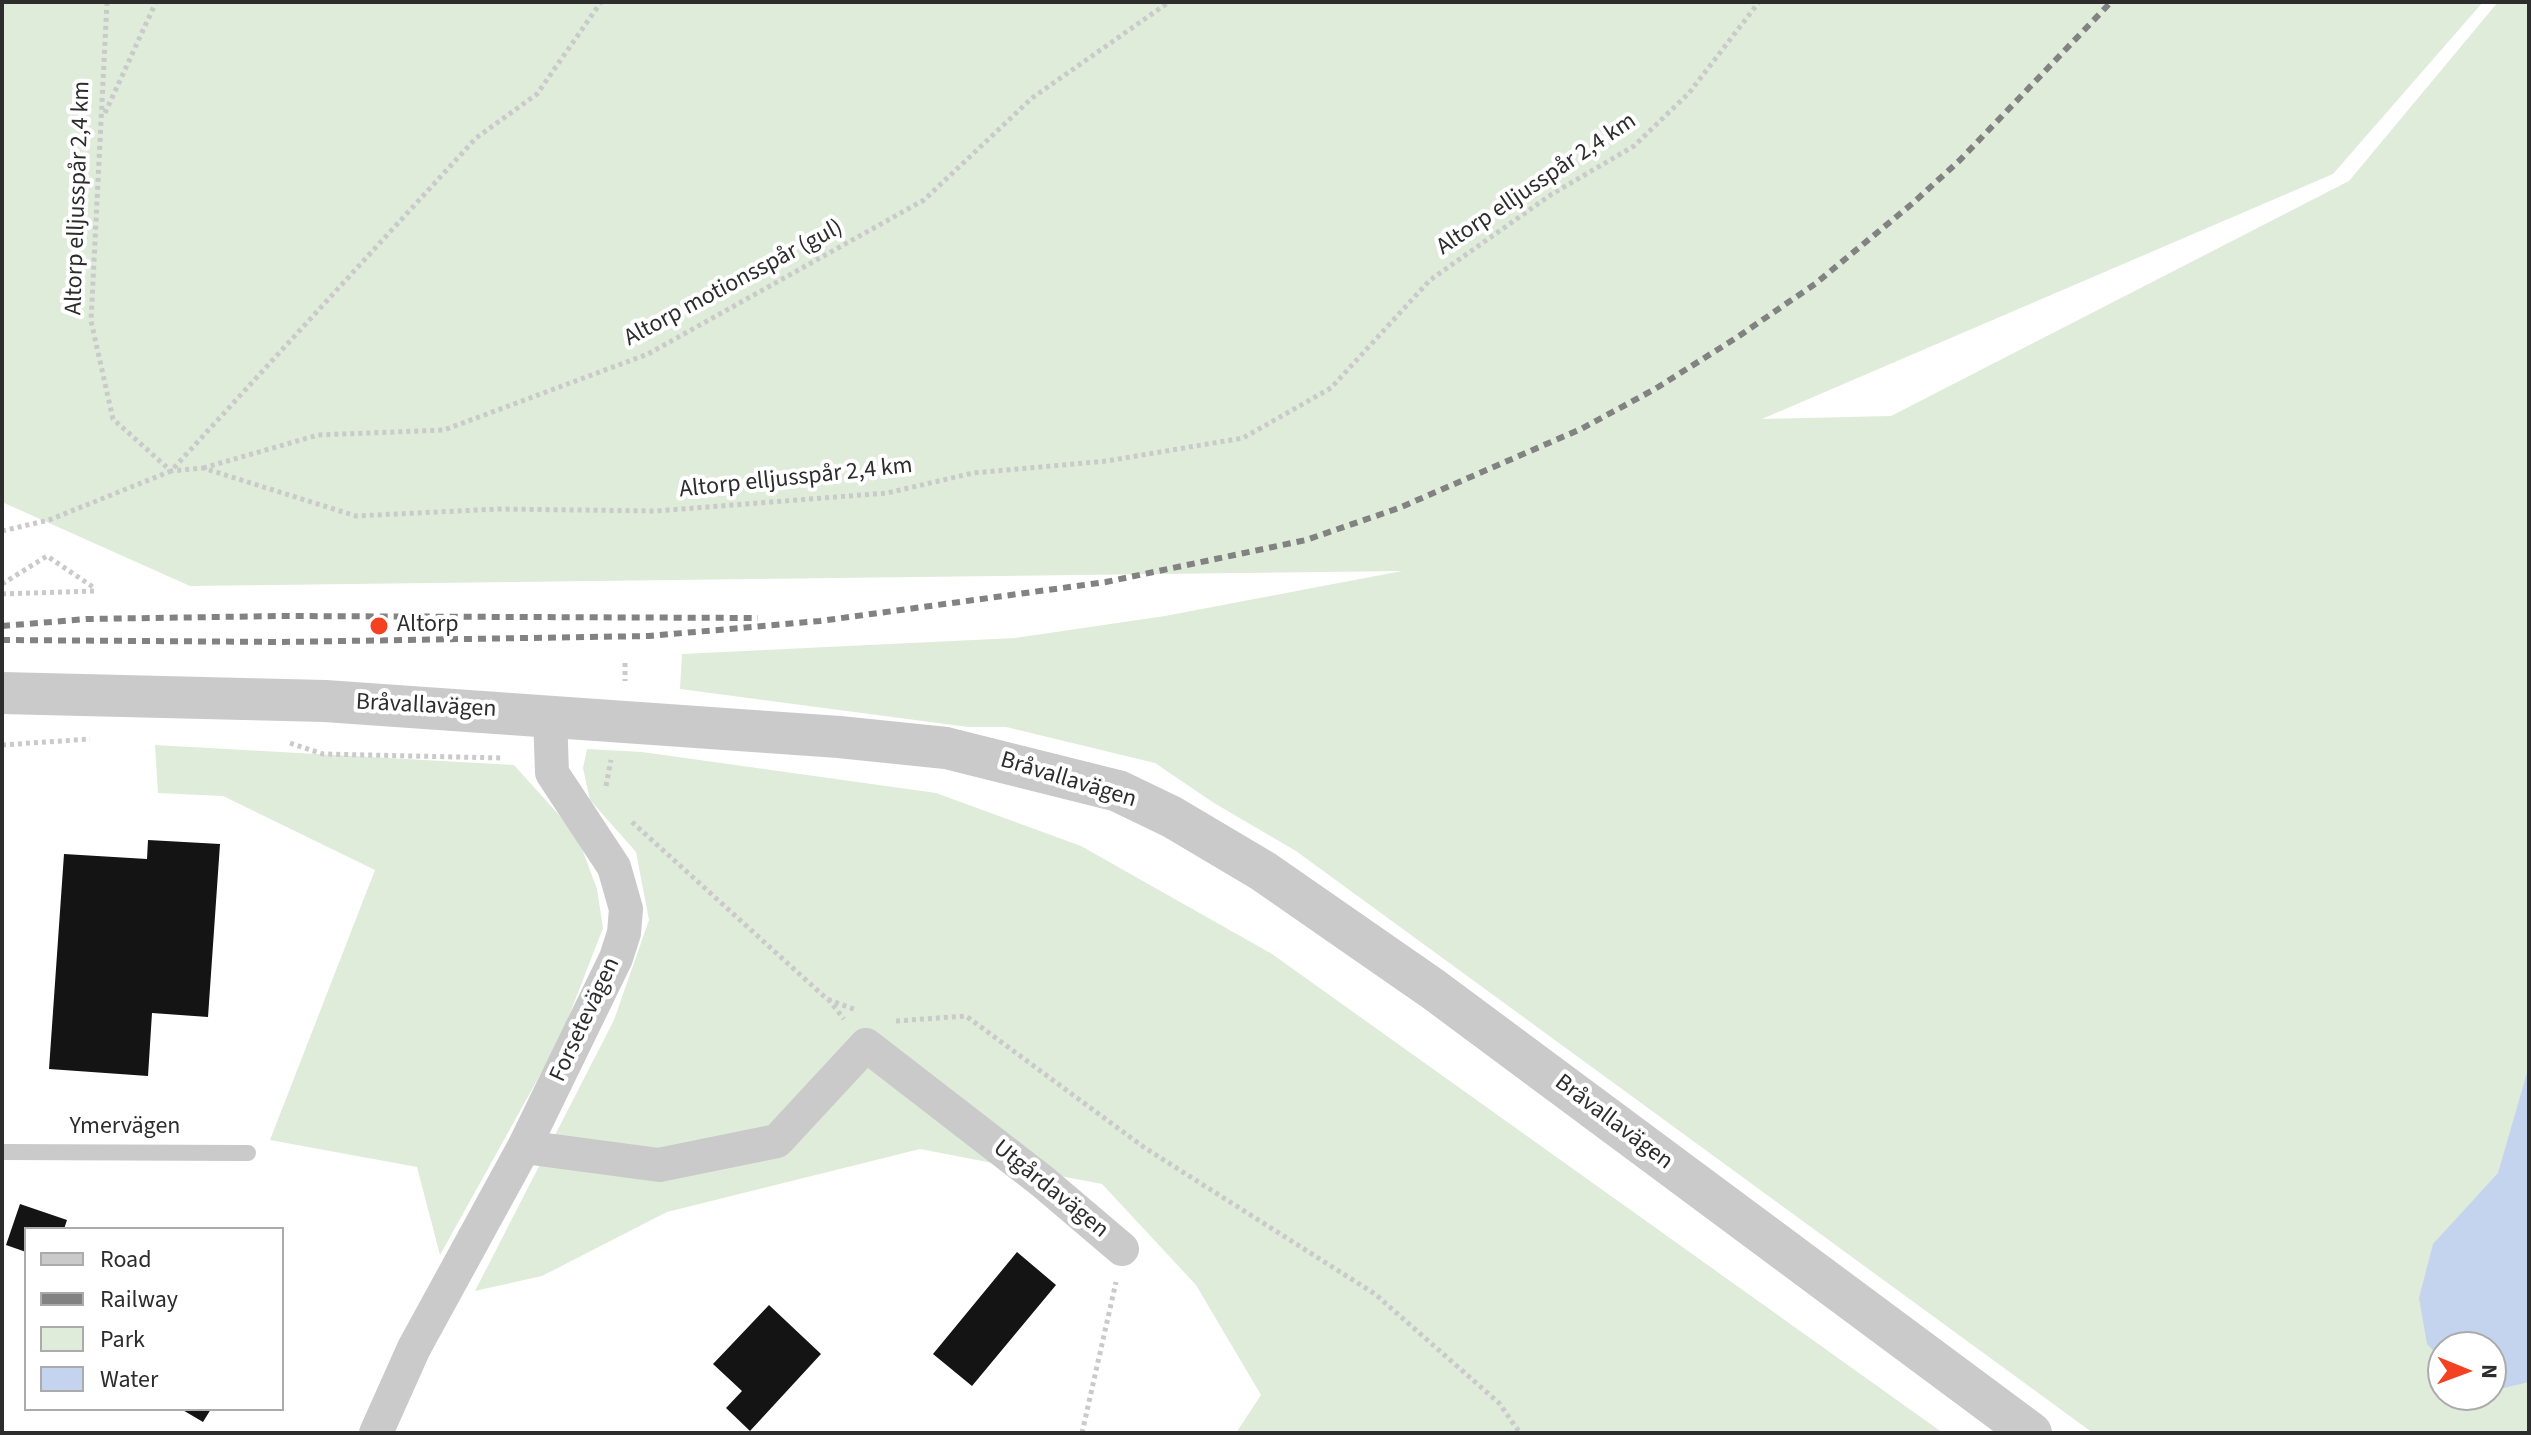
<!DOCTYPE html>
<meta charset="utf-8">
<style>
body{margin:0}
#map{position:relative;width:2531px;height:1435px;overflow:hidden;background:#fff;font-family:"Source Sans 3",sans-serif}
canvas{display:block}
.frame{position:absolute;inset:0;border:4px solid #2d2d2d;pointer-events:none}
.legend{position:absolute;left:24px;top:1227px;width:260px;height:184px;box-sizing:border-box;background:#fff;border:2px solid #ababab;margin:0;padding:10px 14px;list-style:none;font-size:24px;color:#2d2d2d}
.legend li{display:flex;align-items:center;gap:16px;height:40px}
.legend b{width:40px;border:2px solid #ababab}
.north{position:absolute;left:2427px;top:1331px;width:80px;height:80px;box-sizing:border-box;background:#fff;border:2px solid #ababab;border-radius:50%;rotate:91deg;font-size:22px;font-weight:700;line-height:32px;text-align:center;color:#2d2d2d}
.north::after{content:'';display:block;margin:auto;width:28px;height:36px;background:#f34121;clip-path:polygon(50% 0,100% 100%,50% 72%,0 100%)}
</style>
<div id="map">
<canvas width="2531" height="1435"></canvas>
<div class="frame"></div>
<ul class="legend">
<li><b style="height:10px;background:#cacaca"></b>Road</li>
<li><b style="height:10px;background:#828282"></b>Railway</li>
<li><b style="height:22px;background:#dfecda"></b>Park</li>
<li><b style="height:22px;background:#c4d4ee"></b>Water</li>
</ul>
<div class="north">N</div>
</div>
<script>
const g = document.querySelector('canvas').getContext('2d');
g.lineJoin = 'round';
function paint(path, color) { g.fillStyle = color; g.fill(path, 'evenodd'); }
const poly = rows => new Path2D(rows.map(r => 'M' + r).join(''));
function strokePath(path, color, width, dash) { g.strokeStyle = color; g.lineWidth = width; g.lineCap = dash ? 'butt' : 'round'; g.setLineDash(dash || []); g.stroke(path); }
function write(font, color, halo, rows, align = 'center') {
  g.font = font + ' "Source Sans 3",sans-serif'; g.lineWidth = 8; g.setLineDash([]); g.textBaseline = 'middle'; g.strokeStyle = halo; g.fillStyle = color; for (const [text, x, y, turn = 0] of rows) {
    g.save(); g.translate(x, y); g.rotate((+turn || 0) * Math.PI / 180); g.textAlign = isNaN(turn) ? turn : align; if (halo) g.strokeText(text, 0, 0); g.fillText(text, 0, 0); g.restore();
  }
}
const green = poly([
 [3,2,2483,2,2333,174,1762,419,1891,416,2349,181,2498,2,2529,2,2529,1433,2093,1433,1296,851,1214,803,1155,763,1006,727,968,727,680,689,682,654,1015,638,1165,616,1402,571,190,586,2,502],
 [2443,1347,2491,1347,2491,1395,2443,1395],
 [155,745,514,765,577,835,597,889,603,928,560,1039,440,1255,417,1167,270,1140,375,870,223,796,158,793],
 [587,749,642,752,936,793,1081,846,1272,954,1943,1433,1236,1433,1261,1395,1196,1285,1102,1184,920,1149,667,1212,542,1276,475,1291,614,1020,649,920,636,852,590,800,583,768]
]);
const water = poly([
 [2529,1066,2529,1382,2491,1391,2491,1347,2443,1347,2443,1361,2427,1344,2419,1298,2433,1244,2498,1173]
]);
const building = poly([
 [148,840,220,844,208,1017,152,1013,148,1076,49,1069,64,854,147,859],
 [20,1204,67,1220,64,1229,26,1229,26,1252,6,1245],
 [1017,1252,1056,1285,972,1386,933,1354],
 [769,1305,821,1354,750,1431,726,1408,742,1391,713,1364],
 [181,1409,211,1409,203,1422]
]);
const path = poly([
 [107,2,91,321,113,419,171,471,203,468,356,516,498,509,656,511,887,493,973,473,1107,461,1243,438,1331,388,1430,280,1552,194,1634,146,1689,93,1759,2],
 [105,113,156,2],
 [203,468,318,435,444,430,648,354,924,200,1032,98,1169,2],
 [2,531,49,520,171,471,476,138,537,94,601,2],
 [2,584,47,556,93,587],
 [2,594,94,591],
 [625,663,625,681],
 [290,743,323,754,502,758],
 [2,745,90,739],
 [606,786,611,760],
 [632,822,827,999,856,1010],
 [828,999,844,1019],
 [896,1021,966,1016,1145,1148,1375,1294,1499,1403,1520,1433],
 [1082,1433,1116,1282]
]);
const service = poly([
 [2,1152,248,1153]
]);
const minor = poly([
 [550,714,552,773,614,867,626,909,624,933,616,958,524,1147,659,1165,777,1141,866,1045,1042,1181,1122,1249],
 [376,1433,414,1348,524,1147]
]);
const tertiary = poly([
 [2,693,325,701,839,737,946,748,1118,791,1172,817,1263,871,1433,989,2031,1433]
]);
const rail = poly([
 [2,626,87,619,281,616,758,618],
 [2,640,282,642,649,636,820,621,1106,582,1306,540,1399,508,1581,429,1655,389,1736,338,1815,284,1913,203,1960,160,2111,2]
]);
const markers = [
 [379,626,10,"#f34121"]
];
const streetNames = [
 ["Altorp elljusspår 2,4 km",1537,185,-34],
 ["Altorp elljusspår 2,4 km",79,198,-88],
 ["Altorp motionsspår (gul)",734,284,-28],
 ["Altorp elljusspår 2,4 km",796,479,-6],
 ["Bråvallavägen",426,707,3],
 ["Bråvallavägen",1068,781,17],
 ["Forsetevägen",586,1020,-65],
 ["Bråvallavägen",1613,1123,37],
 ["Ymervägen",125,1128],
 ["Utgårdavägen",1050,1190,39]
];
const poiNames = [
 ["Altorp",397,626]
];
paint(green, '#dfecda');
paint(water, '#c4d4ee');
paint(building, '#141414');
strokePath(path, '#cacaca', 5, [4, 4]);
strokePath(service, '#cacaca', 16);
strokePath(minor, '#cacaca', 34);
strokePath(tertiary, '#cacaca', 42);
strokePath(rail, '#828282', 6, [8, 6]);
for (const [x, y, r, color] of markers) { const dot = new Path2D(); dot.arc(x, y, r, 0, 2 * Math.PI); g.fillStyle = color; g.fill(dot); strokePath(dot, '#fff', 3); }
write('24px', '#2d2d2d', '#fff', streetNames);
write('24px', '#2d2d2d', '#fff', poiNames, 'left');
</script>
